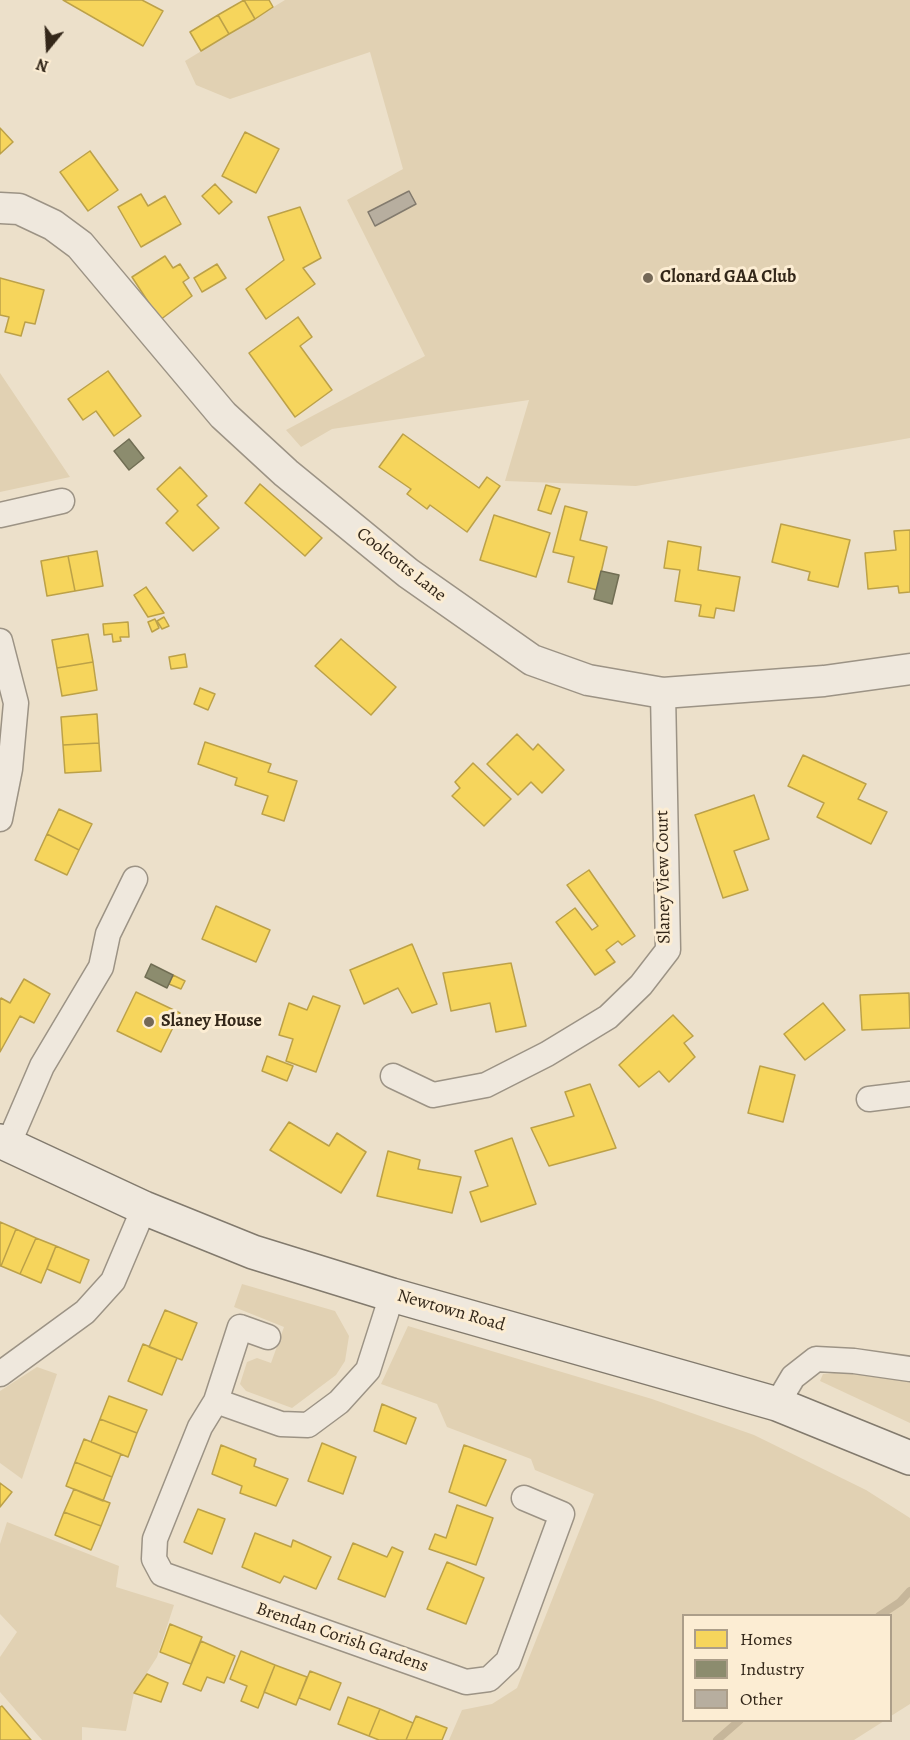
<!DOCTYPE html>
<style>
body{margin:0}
#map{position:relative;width:910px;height:1740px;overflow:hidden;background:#ece0ca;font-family:Alegreya,serif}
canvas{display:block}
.legend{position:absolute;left:682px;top:1614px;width:210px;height:108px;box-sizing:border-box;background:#fcedd3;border:2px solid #ac9e89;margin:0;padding:8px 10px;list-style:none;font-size:18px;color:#332719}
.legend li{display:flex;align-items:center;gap:12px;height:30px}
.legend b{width:30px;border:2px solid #ac9e89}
.north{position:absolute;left:18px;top:18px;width:60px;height:60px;-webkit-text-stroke:4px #fcedd3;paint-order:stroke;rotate:198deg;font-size:16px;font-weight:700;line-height:24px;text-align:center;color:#332719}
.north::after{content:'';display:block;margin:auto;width:21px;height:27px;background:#332719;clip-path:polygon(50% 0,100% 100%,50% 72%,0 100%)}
</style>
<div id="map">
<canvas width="910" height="1740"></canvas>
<ul class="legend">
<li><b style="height:16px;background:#f6d55c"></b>Homes</li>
<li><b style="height:16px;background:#8c8c6e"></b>Industry</li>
<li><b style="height:16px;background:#b7ae9f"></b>Other</li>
</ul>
<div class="north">N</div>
</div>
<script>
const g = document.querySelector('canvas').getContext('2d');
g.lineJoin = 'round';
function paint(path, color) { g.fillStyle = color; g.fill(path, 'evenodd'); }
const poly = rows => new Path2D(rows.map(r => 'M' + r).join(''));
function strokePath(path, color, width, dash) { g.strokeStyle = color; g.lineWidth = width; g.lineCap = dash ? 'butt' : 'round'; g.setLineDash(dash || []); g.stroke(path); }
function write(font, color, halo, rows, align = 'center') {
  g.font = font + ' Alegreya,serif'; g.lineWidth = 6; g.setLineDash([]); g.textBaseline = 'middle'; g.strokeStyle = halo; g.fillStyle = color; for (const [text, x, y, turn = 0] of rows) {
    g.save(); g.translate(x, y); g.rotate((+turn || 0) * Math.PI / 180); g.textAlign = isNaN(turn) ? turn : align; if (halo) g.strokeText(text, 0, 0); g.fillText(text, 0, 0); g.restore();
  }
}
const green = poly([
 [285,0,910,0,910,438,636,486,505,481,529,400,332,429,301,447,286,430,425,356,347,200,403,169,370,52,230,99,196,85,185,61],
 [0,373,70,477,0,492],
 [242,1284,335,1311,349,1336,345,1361,336,1375,292,1408,246,1391,240,1384,247,1362,257,1358,271,1363,284,1327,234,1307],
 [408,1326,652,1399,754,1435,866,1490,910,1518,910,1704,891,1716,890,1616,684,1616,684,1720,884,1721,854,1740,449,1740,462,1710,492,1704,517,1688,594,1494,535,1470,531,1459,447,1427,437,1404,381,1384],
 [37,1367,57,1374,22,1479,0,1463,0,1391],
 [846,1372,891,1376,910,1382,910,1423,820,1381,823,1374],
 [7,1522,119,1566,116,1587,174,1605,157,1657,134,1693,126,1731,82,1727,82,1740,42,1740,0,1692,0,1657,17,1632,0,1614,0,1544]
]);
const homes = poly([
 [63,0,142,0,163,11,143,46,63,0],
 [244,0,269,0,273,7,255,19,244,0],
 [244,0,255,19,229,34,218,15,244,0],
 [218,15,229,34,201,51,190,32,218,15],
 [0,128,13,142,0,154,0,128],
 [245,132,279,149,256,193,222,176,245,132],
 [90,151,118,190,88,211,60,172,90,151],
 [215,184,232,202,219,214,202,196,215,184],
 [141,194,148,206,165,196,181,224,141,247,118,207,141,194],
 [300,207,321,258,303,268,315,284,266,319,246,289,284,260,268,217,300,207],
 [165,256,173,268,180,264,189,278,183,282,192,296,160,320,132,277,165,256],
 [217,264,226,278,202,292,194,278,217,264],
 [0,278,44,290,35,324,25,322,21,336,5,332,9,317,0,315,0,278],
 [298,317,312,337,300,346,332,390,295,417,249,353,298,317],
 [108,371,141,416,114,436,96,411,83,420,68,399,108,371],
 [403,434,479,488,487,477,500,486,467,532,430,505,427,509,407,494,411,489,379,467,403,434],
 [180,467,207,496,197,505,219,528,193,551,166,523,178,511,157,489,180,467],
 [260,484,322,538,305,556,245,503,260,484],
 [546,485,560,489,551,514,538,510,546,485],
 [565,506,587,512,580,540,607,547,597,590,568,582,574,557,553,552,565,506],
 [494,515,550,533,536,577,480,560,494,515],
 [781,524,850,540,838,587,808,580,810,572,772,562,781,524],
 [910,530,910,592,899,593,898,586,868,589,865,553,896,550,894,531,910,530],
 [668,541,701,547,698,570,740,577,734,611,716,608,714,618,699,616,701,605,675,601,680,570,664,568,668,541],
 [97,551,103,586,75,591,68,556,97,551],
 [68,556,75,591,47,596,41,561,68,556],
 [146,587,164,613,148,617,134,595,146,587],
 [164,617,169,626,162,629,157,621,164,617],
 [155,619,159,628,152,632,148,622,155,619],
 [128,622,129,637,120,637,121,641,113,642,112,634,104,635,103,624,128,622],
 [88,634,93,662,57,668,52,640,88,634],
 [341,639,396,687,371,715,315,666,341,639],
 [185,654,187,667,171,669,169,657,185,654],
 [93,662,97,690,62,696,57,668,93,662],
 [200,688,215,694,208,710,194,704,200,688],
 [97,714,99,743,63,745,61,717,97,714],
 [517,734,533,750,538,744,564,770,542,793,531,782,518,795,487,764,517,734],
 [205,742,271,764,268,772,297,781,284,821,262,814,268,796,235,785,237,778,198,764,205,742],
 [99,743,101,771,65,773,63,745,99,743],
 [803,755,866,784,858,799,887,812,871,844,817,817,824,803,788,786,803,755],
 [473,763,511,799,484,826,452,796,460,788,455,782,473,763],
 [754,795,769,839,734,851,748,890,723,898,695,815,754,795],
 [59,809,92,824,79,850,47,834,59,809],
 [47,834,79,850,67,875,35,860,47,834],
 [589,870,635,936,622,945,618,941,606,950,615,962,595,975,556,922,575,908,592,930,598,926,567,885,589,870],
 [216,906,270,930,256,962,202,939,216,906],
 [412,944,437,1004,412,1013,398,988,364,1004,350,970,412,944],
 [511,963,526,1026,496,1032,490,1003,451,1011,443,973,511,963],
 [173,975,185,981,181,989,169,984,173,975],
 [24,979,50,994,34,1023,20,1016,0,1052,0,1000,1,998,10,1003,24,979],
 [136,992,180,1013,161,1052,117,1031,136,992],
 [909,993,910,1028,862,1030,860,995,909,993],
 [313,996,340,1006,316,1072,286,1061,293,1039,279,1035,289,1003,307,1010,313,996],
 [823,1003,845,1030,805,1060,784,1034,823,1003],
 [673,1015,693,1036,684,1043,695,1057,669,1082,659,1071,639,1087,619,1065,673,1015],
 [267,1056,293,1066,287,1081,262,1071,267,1056],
 [760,1066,795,1075,783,1122,748,1113,760,1066],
 [590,1084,616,1148,549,1166,531,1128,574,1116,565,1092,590,1084],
 [289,1122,329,1146,337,1133,366,1152,341,1193,270,1150,289,1122],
 [512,1138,536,1204,481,1222,470,1192,488,1186,475,1151,512,1138],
 [388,1151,420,1160,418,1169,461,1177,452,1213,377,1196,388,1151],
 [0,1222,16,1229,1,1266,0,1266,0,1222],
 [16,1229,36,1238,20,1274,1,1266,16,1229],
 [36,1238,56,1246,41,1283,20,1274,36,1238],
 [56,1246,89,1260,80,1283,47,1269,56,1246],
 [165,1310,197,1323,182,1360,149,1347,165,1310],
 [143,1344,177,1358,162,1395,128,1381,143,1344],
 [109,1396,147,1410,137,1433,100,1419,109,1396],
 [382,1404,416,1418,406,1444,374,1431,382,1404],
 [100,1419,137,1433,128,1457,91,1442,100,1419],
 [84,1439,121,1454,112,1477,75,1462,84,1439],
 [322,1443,356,1457,343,1494,308,1481,322,1443],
 [221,1445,256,1459,254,1466,288,1479,276,1506,240,1493,242,1486,212,1474,221,1445],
 [464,1445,506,1460,486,1506,449,1492,464,1445],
 [75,1462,112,1477,103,1501,66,1486,75,1462],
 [0,1483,12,1492,0,1507,0,1483],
 [74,1489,110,1503,101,1526,64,1512,74,1489],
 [457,1505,493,1518,476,1565,429,1549,435,1534,446,1538,457,1505],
 [198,1509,225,1519,212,1554,184,1542,198,1509],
 [64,1512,101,1526,91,1550,55,1535,64,1512],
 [255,1533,291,1547,293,1540,331,1557,316,1589,284,1576,280,1583,242,1567,255,1533],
 [353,1543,387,1557,392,1547,403,1552,385,1597,338,1579,353,1543],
 [447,1562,484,1578,466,1624,427,1609,447,1562],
 [170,1624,202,1637,191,1664,160,1652,170,1624],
 [201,1641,235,1656,224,1683,207,1677,201,1691,183,1684,201,1641],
 [241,1651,275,1665,258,1708,241,1701,247,1686,230,1679,241,1651],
 [275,1665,307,1677,296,1705,264,1692,275,1665],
 [310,1671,341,1683,330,1710,299,1698,310,1671],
 [147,1674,168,1683,161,1702,134,1693,147,1674],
 [348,1697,380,1709,369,1736,338,1724,348,1697],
 [2,1706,31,1740,0,1740,0,1707,2,1706],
 [380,1709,413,1723,406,1740,379,1740,369,1736,380,1709],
 [416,1716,447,1728,442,1740,406,1740,416,1716]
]);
const industry = poly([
 [129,439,144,458,129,470,114,451,129,439],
 [601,571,619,575,612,604,594,599,601,571],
 [151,964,173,975,167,988,145,977,151,964]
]);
const stream = poly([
 [879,1616,900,1602,910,1591],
 [717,1740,740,1720]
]);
const building = poly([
 [409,191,416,204,375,226,368,212,409,191]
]);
const minor = poly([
 [0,515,62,501],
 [0,641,16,703,10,769,0,819],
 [393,1076,433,1095,486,1085,547,1054,608,1017,641,985,668,950,663,693],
 [869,1099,910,1094],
 [8,1145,42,1066,101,967,108,934,135,879],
 [392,1295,368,1370,339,1402,308,1425,281,1424,216,1401,200,1427,155,1539,154,1559,162,1574,466,1682,489,1679,508,1661,562,1514,524,1498],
 [0,1374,85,1312,113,1281,144,1208],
 [216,1401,240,1327,268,1337],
 [777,1404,793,1377,816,1359,854,1361,910,1369]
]);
const tertiary = poly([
 [0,208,19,209,53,225,80,245,223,415,286,473,408,573,532,660,588,680,663,693,824,681,910,669]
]);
const secondary = poly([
 [0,1141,144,1208,253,1252,392,1295,777,1404,910,1458]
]);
const markers = [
 [648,278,6,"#746857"],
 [149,1022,6,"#746857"]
];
const poiNames = [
 ["Clonard GAA Club",660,278],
 ["Slaney House",161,1022]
];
const streetNames = [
 ["Coolcotts Lane",401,565,38],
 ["Slaney View Court",664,877,-91],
 ["Newtown Road",451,1311,16],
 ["Brendan Corish Gardens",342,1638,19]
];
paint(green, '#e1d1b3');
paint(homes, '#f6d55c');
strokePath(homes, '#bca148', 1.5);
paint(industry, '#8c8c6e');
strokePath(industry, '#716e54', 1.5);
strokePath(stream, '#c6b69a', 8);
paint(building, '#b7ae9f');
strokePath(building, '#827a6d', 1.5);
strokePath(minor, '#9c9385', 27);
strokePath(tertiary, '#9c9385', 33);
strokePath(secondary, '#827a6d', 36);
strokePath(minor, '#efe8dd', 24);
strokePath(tertiary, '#efe8dd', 30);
strokePath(secondary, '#efe8dd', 33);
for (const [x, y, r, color] of markers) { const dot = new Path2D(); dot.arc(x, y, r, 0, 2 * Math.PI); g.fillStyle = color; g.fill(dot); strokePath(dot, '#fcedd3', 2); }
write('bold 18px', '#332719', '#fcedd3', poiNames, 'left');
write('18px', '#332719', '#fcedd3', streetNames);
</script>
